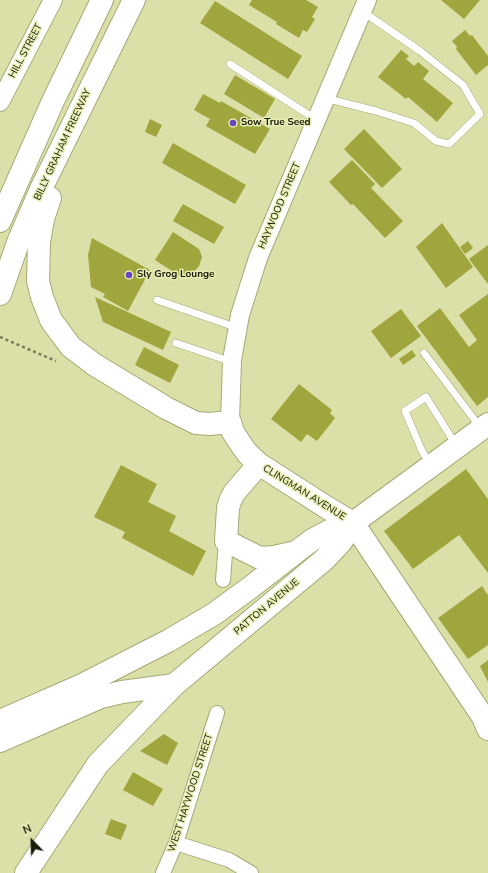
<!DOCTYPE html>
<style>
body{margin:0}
#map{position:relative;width:488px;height:873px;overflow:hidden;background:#dbdfa8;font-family:"Nunito Sans",sans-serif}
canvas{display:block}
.north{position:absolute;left:12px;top:821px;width:40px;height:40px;-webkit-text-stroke:3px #e8edb4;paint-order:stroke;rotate:337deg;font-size:11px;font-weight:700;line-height:16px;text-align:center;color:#191b06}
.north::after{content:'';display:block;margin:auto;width:14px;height:18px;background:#191b06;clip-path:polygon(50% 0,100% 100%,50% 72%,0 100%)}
</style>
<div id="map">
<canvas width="488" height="873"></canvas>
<div class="north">N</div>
</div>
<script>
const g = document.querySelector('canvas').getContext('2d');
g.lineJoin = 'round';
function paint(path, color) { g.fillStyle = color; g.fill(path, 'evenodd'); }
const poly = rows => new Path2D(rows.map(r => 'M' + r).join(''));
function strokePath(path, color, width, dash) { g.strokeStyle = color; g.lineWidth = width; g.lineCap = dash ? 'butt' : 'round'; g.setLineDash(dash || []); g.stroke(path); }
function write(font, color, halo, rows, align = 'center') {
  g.font = font + ' "Nunito Sans",sans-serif'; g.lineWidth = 3; g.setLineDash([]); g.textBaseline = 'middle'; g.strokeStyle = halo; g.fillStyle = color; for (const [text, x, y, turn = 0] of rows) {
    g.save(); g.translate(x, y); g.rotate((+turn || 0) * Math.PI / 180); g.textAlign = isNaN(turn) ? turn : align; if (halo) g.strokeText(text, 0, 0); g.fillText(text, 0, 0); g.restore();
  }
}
const building = poly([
 [252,0,306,0,318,7,312,17,315,19,307,32,303,30,299,38,276,24,277,22,249,5],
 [441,0,480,0,464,19],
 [215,1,302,56,288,79,200,23],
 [465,30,470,36,472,35,488,56,488,65,476,75,456,49,457,47,452,41],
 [401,50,409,56,406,59,414,66,418,62,429,71,423,79,453,103,437,122,408,97,406,99,378,77],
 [235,75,275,99,264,118,224,94],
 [203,94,220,103,221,101,270,129,255,154,206,126,210,119,194,110],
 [150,119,162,125,156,137,145,132],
 [364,129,402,169,382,188,344,149],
 [173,143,246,185,235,204,162,163],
 [352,160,375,184,371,188,403,221,385,238,353,204,351,205,329,182],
 [183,204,224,227,214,244,173,221],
 [442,223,473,267,446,288,416,247],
 [173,232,199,249,202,257,199,266,192,274,183,278,155,260],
 [92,238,150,270,128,311,103,297,105,294,91,287,88,255],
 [468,241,473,248,465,254,460,247],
 [488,245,488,284,469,259],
 [488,294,488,397,477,406,417,326,440,308,469,347,477,340,459,315],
 [95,297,171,332,163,350,103,322],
 [401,309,421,336,391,358,371,331],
 [144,347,179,365,170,383,135,365],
 [412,350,416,356,403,365,399,359],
 [299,384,332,410,330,413,335,418,317,441,307,434,301,442,271,419],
 [121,465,157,484,148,502,176,516,169,531,206,551,193,576,122,538,125,532,94,517],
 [466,469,488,499,488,573,459,535,413,569,384,531],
 [482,586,488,595,488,645,468,659,438,618],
 [488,660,488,682,480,666],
 [164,734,178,743,167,765,140,751],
 [133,772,163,789,153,806,123,790],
 [111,819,127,825,121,840,105,834]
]);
const path = poly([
 [0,337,56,361]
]);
const service = poly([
 [230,64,309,115,317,117],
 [325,98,376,111,414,123,436,141,449,144,480,114,463,85,420,51,362,11],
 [157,300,238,328],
 [176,343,232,362],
 [424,353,480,427],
 [430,464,422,451,405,411,426,397,456,445]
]);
const minor = poly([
 [223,580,226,541],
 [176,843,229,860,251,873],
 [163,873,176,843,217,713]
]);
const tertiary = poly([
 [0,102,53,0],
 [230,422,232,360,240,315,258,258,367,0]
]);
const primary = poly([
 [95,365,166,408,196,423,210,424,230,422,233,432,240,443,248,454,259,464,326,507,353,523,483,717,488,729],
 [259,464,234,493,230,501,228,508,226,541,260,558,274,557,296,552,312,540,331,530,353,523,488,424],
 [174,685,325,559,341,542,353,523]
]);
const motorway = poly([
 [50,198,43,219,39,242,38,281,42,297,51,320,59,331,71,347,95,365],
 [0,221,53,101,102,0],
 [0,294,19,240,42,187,134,0],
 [0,721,82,685,168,641,214,614,251,587,296,552],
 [0,741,101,697,122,692,174,685],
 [26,873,98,764,174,685]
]);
const markers = [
 [233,123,4,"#6845bd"],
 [129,275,4,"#6845bd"]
];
const streetNames = [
 ["HILL STREET",26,51,-62],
 ["BILLY GRAHAM FREEWAY",63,145,-65],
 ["HAYWOOD STREET",280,206,-67],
 ["CLINGMAN AVENUE",304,493,32],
 ["PATTON AVENUE",267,607,-40],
 ["WEST HAYWOOD STREET",191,793,-72]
];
const poiNames = [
 ["Sow True Seed",241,123],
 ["Sly Grog Lounge",137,275]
];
paint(building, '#a0a53d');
strokePath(service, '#a6aa75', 8);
strokePath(minor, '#a6aa75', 16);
strokePath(tertiary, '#a6aa75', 20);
strokePath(primary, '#a6aa75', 24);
strokePath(motorway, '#a6aa75', 24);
strokePath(path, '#787b56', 2.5, [3, 3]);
strokePath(service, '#fff', 7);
strokePath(minor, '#fff', 14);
strokePath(tertiary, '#fff', 18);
strokePath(primary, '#fff', 22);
strokePath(motorway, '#fff', 22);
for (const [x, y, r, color] of markers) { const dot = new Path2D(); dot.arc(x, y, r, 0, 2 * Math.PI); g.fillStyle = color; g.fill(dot); strokePath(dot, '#e8edb4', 1.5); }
write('10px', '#191b06', '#e8edb4', streetNames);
write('bold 10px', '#191b06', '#e8edb4', poiNames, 'left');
</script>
